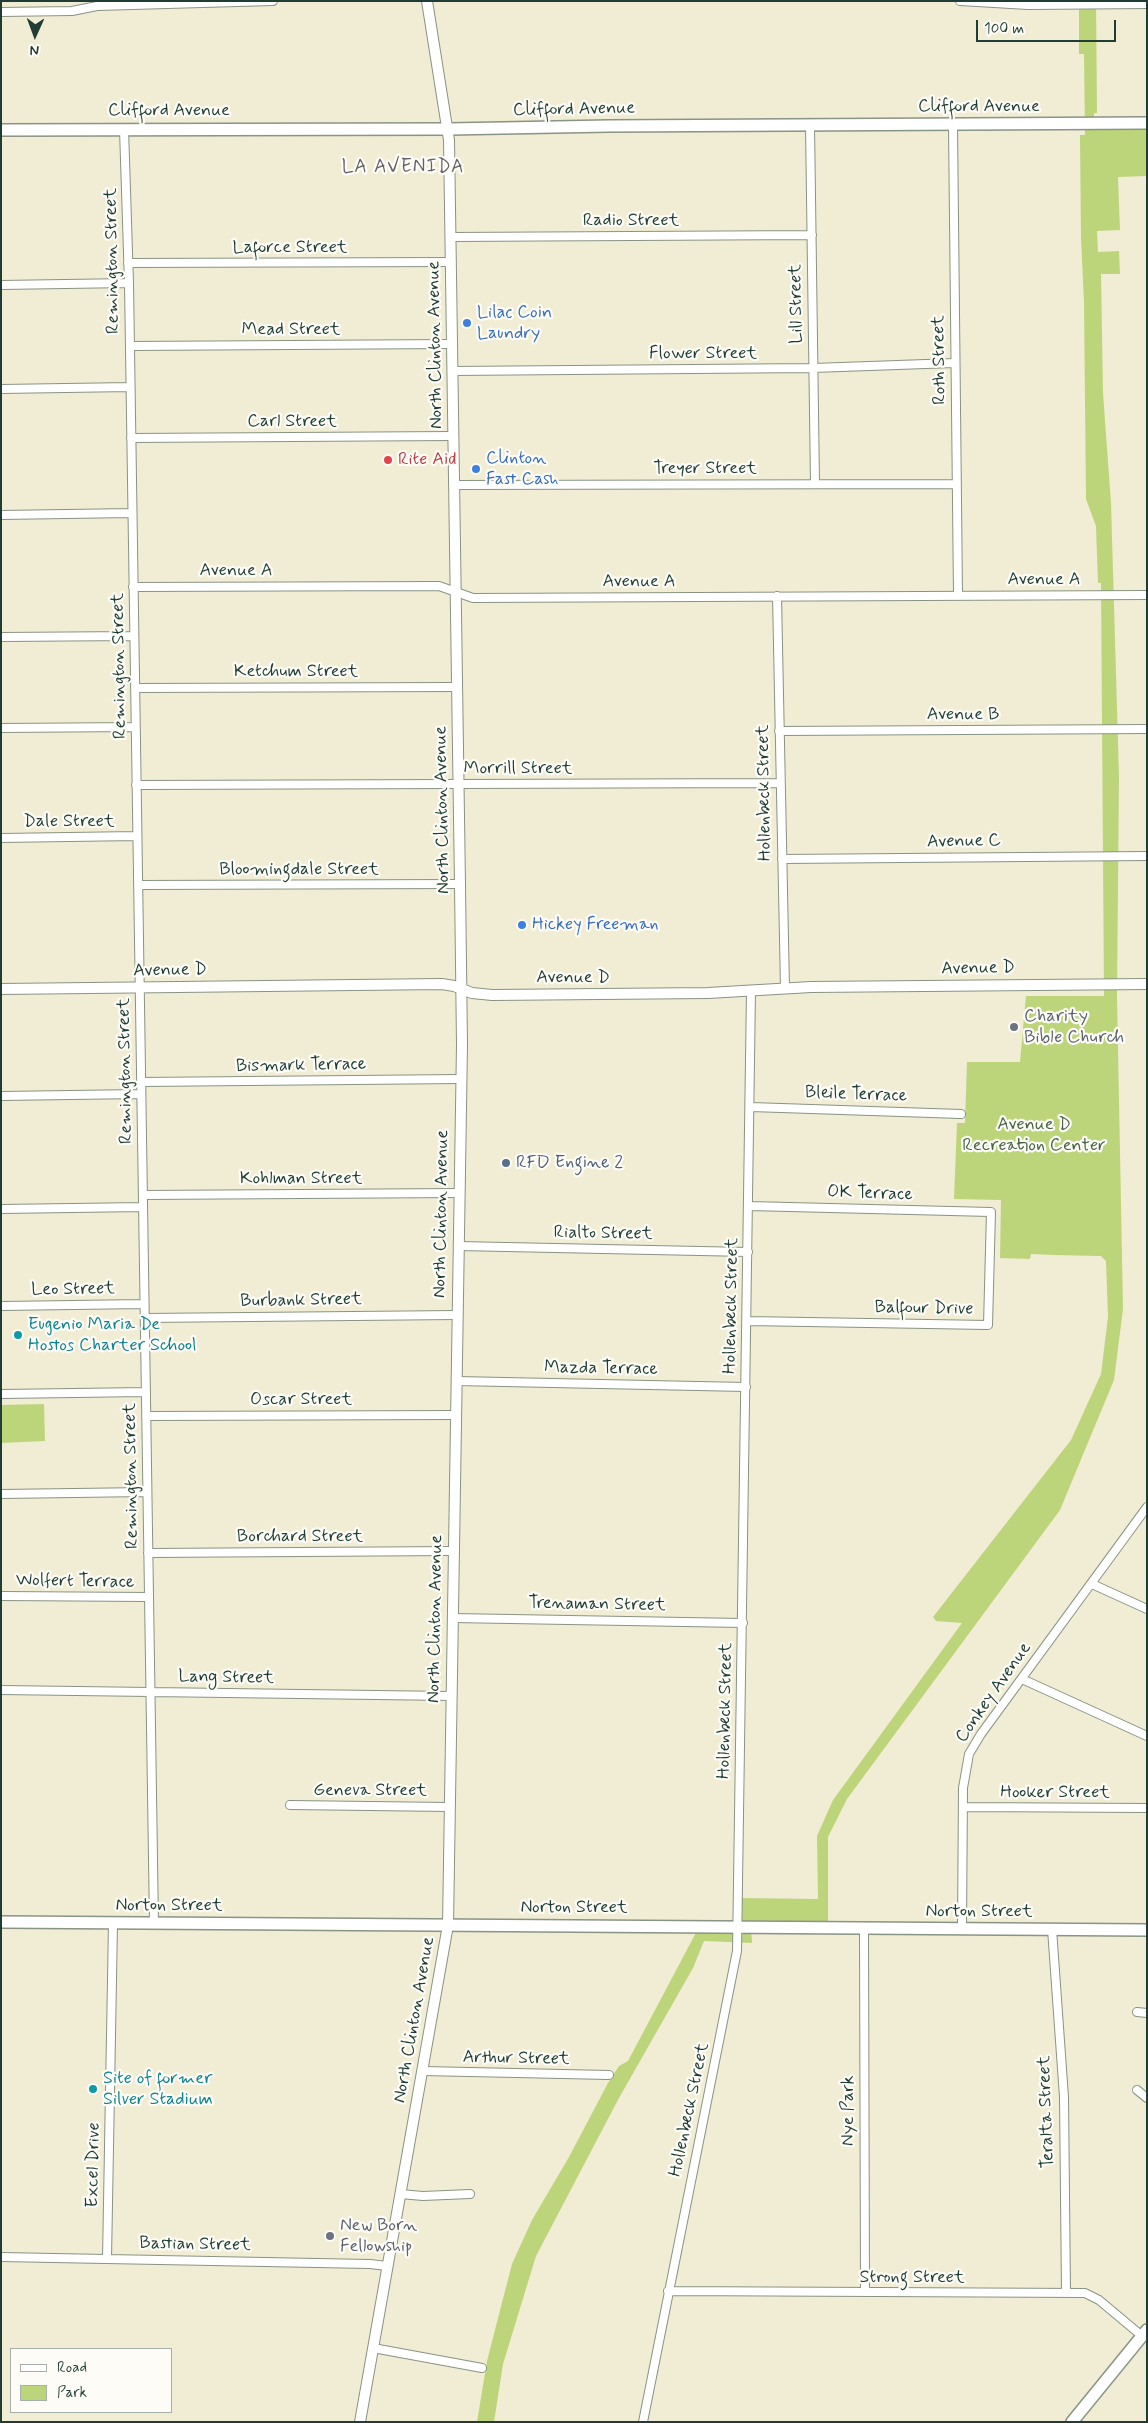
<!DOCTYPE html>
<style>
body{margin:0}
#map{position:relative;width:1148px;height:2423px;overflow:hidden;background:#f1ecd4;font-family:Mynerve,sans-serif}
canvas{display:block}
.frame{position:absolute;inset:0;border:2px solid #1f3d34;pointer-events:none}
.legend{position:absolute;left:10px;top:2348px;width:162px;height:65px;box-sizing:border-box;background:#fdfcf7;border:1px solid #a4b0a9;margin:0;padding:6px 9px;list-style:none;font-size:15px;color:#1f3d34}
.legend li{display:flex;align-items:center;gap:10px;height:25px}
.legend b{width:25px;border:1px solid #a4b0a9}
.north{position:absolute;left:10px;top:10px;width:50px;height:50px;-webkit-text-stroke:4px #fdfcf7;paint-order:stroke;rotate:182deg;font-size:14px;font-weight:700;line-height:20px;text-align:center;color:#1f3d34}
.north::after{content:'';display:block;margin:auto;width:18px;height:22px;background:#1f3d34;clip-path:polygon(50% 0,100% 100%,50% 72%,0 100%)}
.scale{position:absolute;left:976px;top:20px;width:140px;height:22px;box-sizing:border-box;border:2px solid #1f3d34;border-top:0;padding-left:6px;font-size:15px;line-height:18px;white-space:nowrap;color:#1f3d34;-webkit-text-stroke:4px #fdfcf7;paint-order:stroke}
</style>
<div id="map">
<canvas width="1148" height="2423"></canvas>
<div class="frame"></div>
<ul class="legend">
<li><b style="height:6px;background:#fff"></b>Road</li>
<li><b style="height:14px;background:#bcd57a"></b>Park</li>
</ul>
<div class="north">N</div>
<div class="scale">100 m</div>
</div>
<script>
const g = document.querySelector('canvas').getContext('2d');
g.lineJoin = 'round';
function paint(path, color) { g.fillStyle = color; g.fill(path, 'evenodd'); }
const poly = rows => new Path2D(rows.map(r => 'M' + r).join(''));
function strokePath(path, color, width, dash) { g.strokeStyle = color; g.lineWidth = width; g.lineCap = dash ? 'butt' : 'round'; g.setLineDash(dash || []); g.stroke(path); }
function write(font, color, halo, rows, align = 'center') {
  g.font = font + ' Mynerve,sans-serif'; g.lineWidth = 4.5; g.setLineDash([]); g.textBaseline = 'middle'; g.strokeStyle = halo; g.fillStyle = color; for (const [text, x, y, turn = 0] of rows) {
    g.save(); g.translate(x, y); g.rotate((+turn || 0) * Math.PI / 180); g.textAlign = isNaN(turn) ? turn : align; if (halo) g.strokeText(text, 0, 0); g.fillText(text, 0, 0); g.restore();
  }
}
const green = poly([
 [1079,1,1096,1,1097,113,1094,113,1094,123,1147,123,1147,176,1118,177,1120,230,1097,231,1098,252,1119,251,1120,274,1101,274,1103,393,1111,503,1119,777,1117,996,1123,1309,1114,1380,1060,1510,847,1799,828,1837,828,1929,751,1928,752,1943,704,1941,693,1968,619,2098,536,2256,503,2364,494,2422,477,2422,487,2361,512,2264,532,2220,569,2157,608,2083,619,2066,628,2061,699,1927,738,1927,738,1898,818,1899,817,1836,833,1800,962,1623,936,1621,933,1617,1071,1440,1101,1374,1108,1317,1106,1261,1101,1256,1054,1255,1031,1254,1030,1259,1000,1258,1001,1200,954,1199,957,1123,965,1123,967,1062,1020,1062,1026,996,1104,996,1101,583,1098,583,1096,526,1086,499,1084,303,1081,237,1080,135,1085,135,1084,54,1079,54],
 [44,1404,45,1441,1,1443,1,1405]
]);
const minor = poly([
 [960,1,1028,5,1147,4],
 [1,12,72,11,97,6,273,1],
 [810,125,815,484],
 [953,125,958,595],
 [124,129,129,283,154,1923],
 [451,237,812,235],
 [128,263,451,262],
 [1,285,129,283],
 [130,346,452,344],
 [452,371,813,368,954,363],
 [1,389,130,387],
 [131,438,453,436],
 [454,485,957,484],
 [1,515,132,513],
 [133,587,439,586,473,598,1147,595],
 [777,596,785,988],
 [1,637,134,636],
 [135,688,457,687],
 [1,728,135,727],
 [779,731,1147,729],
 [136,785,780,783],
 [1,838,137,836],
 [782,859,1147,856],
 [138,885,460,884],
 [141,1082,461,1079],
 [1,1096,141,1094],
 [751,1107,961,1114],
 [143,1195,459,1193],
 [1,1209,143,1207],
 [458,1246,748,1252],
 [1,1306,144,1304],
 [145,1318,457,1315],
 [747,1321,988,1325,991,1212,749,1206],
 [456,1381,746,1387],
 [1,1394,146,1392],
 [146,1416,456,1415],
 [1,1494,147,1492],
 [148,1553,453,1551],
 [1092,1584,1147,1609],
 [1,1596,149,1597],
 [452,1618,743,1623],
 [1022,1679,1147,1736],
 [1,1690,451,1696],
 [290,1805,449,1807],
 [963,1807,1147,1808],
 [864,1929,865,2292],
 [962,1929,963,1788,969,1754,981,1734,1147,1507],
 [1052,1929,1064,2097,1066,2293],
 [1137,2012,1147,2013],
 [423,2071,609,2075],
 [1137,2090,1147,2098],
 [400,2194,423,2196,470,2194],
 [1,2257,370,2264,387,2266],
 [107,2259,113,1923],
 [668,2291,1085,2293,1099,2300,1142,2336],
 [373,2348,482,2368],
 [643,2422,737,1951,751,991]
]);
const tertiary = poly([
 [1,989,442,984,454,986,472,993,492,995,708,993,811,987,1147,984],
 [360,2422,448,1925,462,1045,460,884,449,140,427,1]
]);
const secondary = poly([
 [1,130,449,129,609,126,1147,123],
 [1,1922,1147,1930],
 [1072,2422,1147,2330]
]);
const markers = [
 [467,323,5,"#3f7fe0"],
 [388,460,5,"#e0444e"],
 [476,469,5,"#3f7fe0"],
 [522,925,5,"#3f7fe0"],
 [1014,1027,5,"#6b7280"],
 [506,1163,5,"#5c6f8a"],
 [18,1335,5,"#0f9aa8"],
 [93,2089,5,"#0f9aa8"],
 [330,2236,5,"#6b7280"]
];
const streetNames = [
 ["Clifford Avenue",979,107],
 ["Clifford Avenue",574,110,-1],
 ["Clifford Avenue",169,111],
 ["Radio Street",631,221],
 ["Laforce Street",290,248],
 ["Remington Street",113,261,-91],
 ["Lill Street",797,304,-91],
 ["Mead Street",291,330],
 ["North Clinton Avenue",436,345,-91],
 ["Flower Street",703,354],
 ["Roth Street",940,360,-91],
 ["Carl Street",292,422],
 ["Treyer Street",705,469],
 ["Avenue A",236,571],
 ["Avenue A",1044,580],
 ["Avenue A",639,582],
 ["Remington Street",120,666,-91],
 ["Ketchum Street",296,672],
 ["Avenue B",963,715],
 ["Morrill Street",518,769],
 ["Hollenbeck Street",765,793,-91],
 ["North Clinton Avenue",443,810,-91],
 ["Dale Street",69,822],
 ["Avenue C",964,842,-1],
 ["Bloomingdale Street",299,870],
 ["Avenue D",978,969,-1],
 ["Avenue D",170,971,-1],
 ["Avenue D",573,978],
 ["Bismark Terrace",301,1066,-1],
 ["Remington Street",126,1071,-91],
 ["Bleile Terrace",856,1095,2],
 ["Kohlman Street",301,1179],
 ["OK Terrace",870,1194,2],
 ["North Clinton Avenue",442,1214,-89],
 ["Rialto Street",603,1234,1],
 ["Leo Street",73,1290,-1],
 ["Burbank Street",301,1301,-1],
 ["Hollenbeck Street",732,1306,-89],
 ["Balfour Drive",924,1309,1],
 ["Mazda Terrace",601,1369,1],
 ["Oscar Street",301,1400],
 ["Remington Street",132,1476,-91],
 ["Borchard Street",300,1537],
 ["Wolfert Terrace",75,1582,1],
 ["Trenaman Street",597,1605,1],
 ["North Clinton Avenue",436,1619,-89],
 ["Lang Street",226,1678,1],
 ["Conkey Avenue",994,1693,-55],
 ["Hollenbeck Street",726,1711,-89],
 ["Geneva Street",370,1791],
 ["Hooker Street",1055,1793],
 ["Norton Street",169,1906],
 ["Norton Street",574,1908],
 ["Norton Street",979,1912],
 ["North Clinton Avenue",415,2020,-80],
 ["Arthur Street",516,2059,1],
 ["Hollenbeck Street",690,2110,-78],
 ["Nye Park",849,2111,-90],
 ["Teralta Street",1047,2112,-92],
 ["Excel Drive",94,2165,-89],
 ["Bastian Street",195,2245,1],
 ["Strong Street",912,2278]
];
const shopNames = [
 ["Lilac Coin",477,313],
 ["Laundry",477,334],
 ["Clinton",486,459],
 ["Fast Cash",486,480],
 ["Hickey Freeman",532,925]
];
const healthNames = [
 ["Rite Aid",398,460]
];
const worshipNames = [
 ["Charity",1024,1017],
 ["Bible Church",1024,1038],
 ["New Born",340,2226],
 ["Fellowship",340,2247]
];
const parkNames = [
 ["Avenue D",1034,1125],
 ["Recreation Center",1034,1146]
];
const serviceNames = [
 ["RFD Engine 2",516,1163]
];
const cultureNames = [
 ["Eugenio Maria De",28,1325],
 ["Hostos Charter School",28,1346],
 ["Site of former",103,2079],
 ["Silver Stadium",103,2100]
];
const neighbourhoodNames = [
 ["LA AVENIDA",403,168]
];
paint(green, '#bcd57a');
strokePath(minor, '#889484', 10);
strokePath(tertiary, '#889484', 12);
strokePath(secondary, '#889484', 14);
strokePath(minor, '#fff', 8);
strokePath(tertiary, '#fff', 10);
strokePath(secondary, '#fff', 11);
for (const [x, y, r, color] of markers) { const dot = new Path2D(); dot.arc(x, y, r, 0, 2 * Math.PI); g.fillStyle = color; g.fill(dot); strokePath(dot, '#fdfcf7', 2); }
write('18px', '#1f3d34', '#fdfcf7', streetNames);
write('18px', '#366cbe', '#fdfcf7', shopNames, 'left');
write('18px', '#be3a42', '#fdfcf7', healthNames, 'left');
write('18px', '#5b616d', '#fdfcf7', worshipNames, 'left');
write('18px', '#466346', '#fdfcf7', parkNames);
write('18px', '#4e5e75', '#fdfcf7', serviceNames, 'left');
write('18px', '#0d838f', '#fdfcf7', cultureNames, 'left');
g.letterSpacing = '1px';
write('19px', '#646266', '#fdfcf7', neighbourhoodNames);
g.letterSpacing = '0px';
</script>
